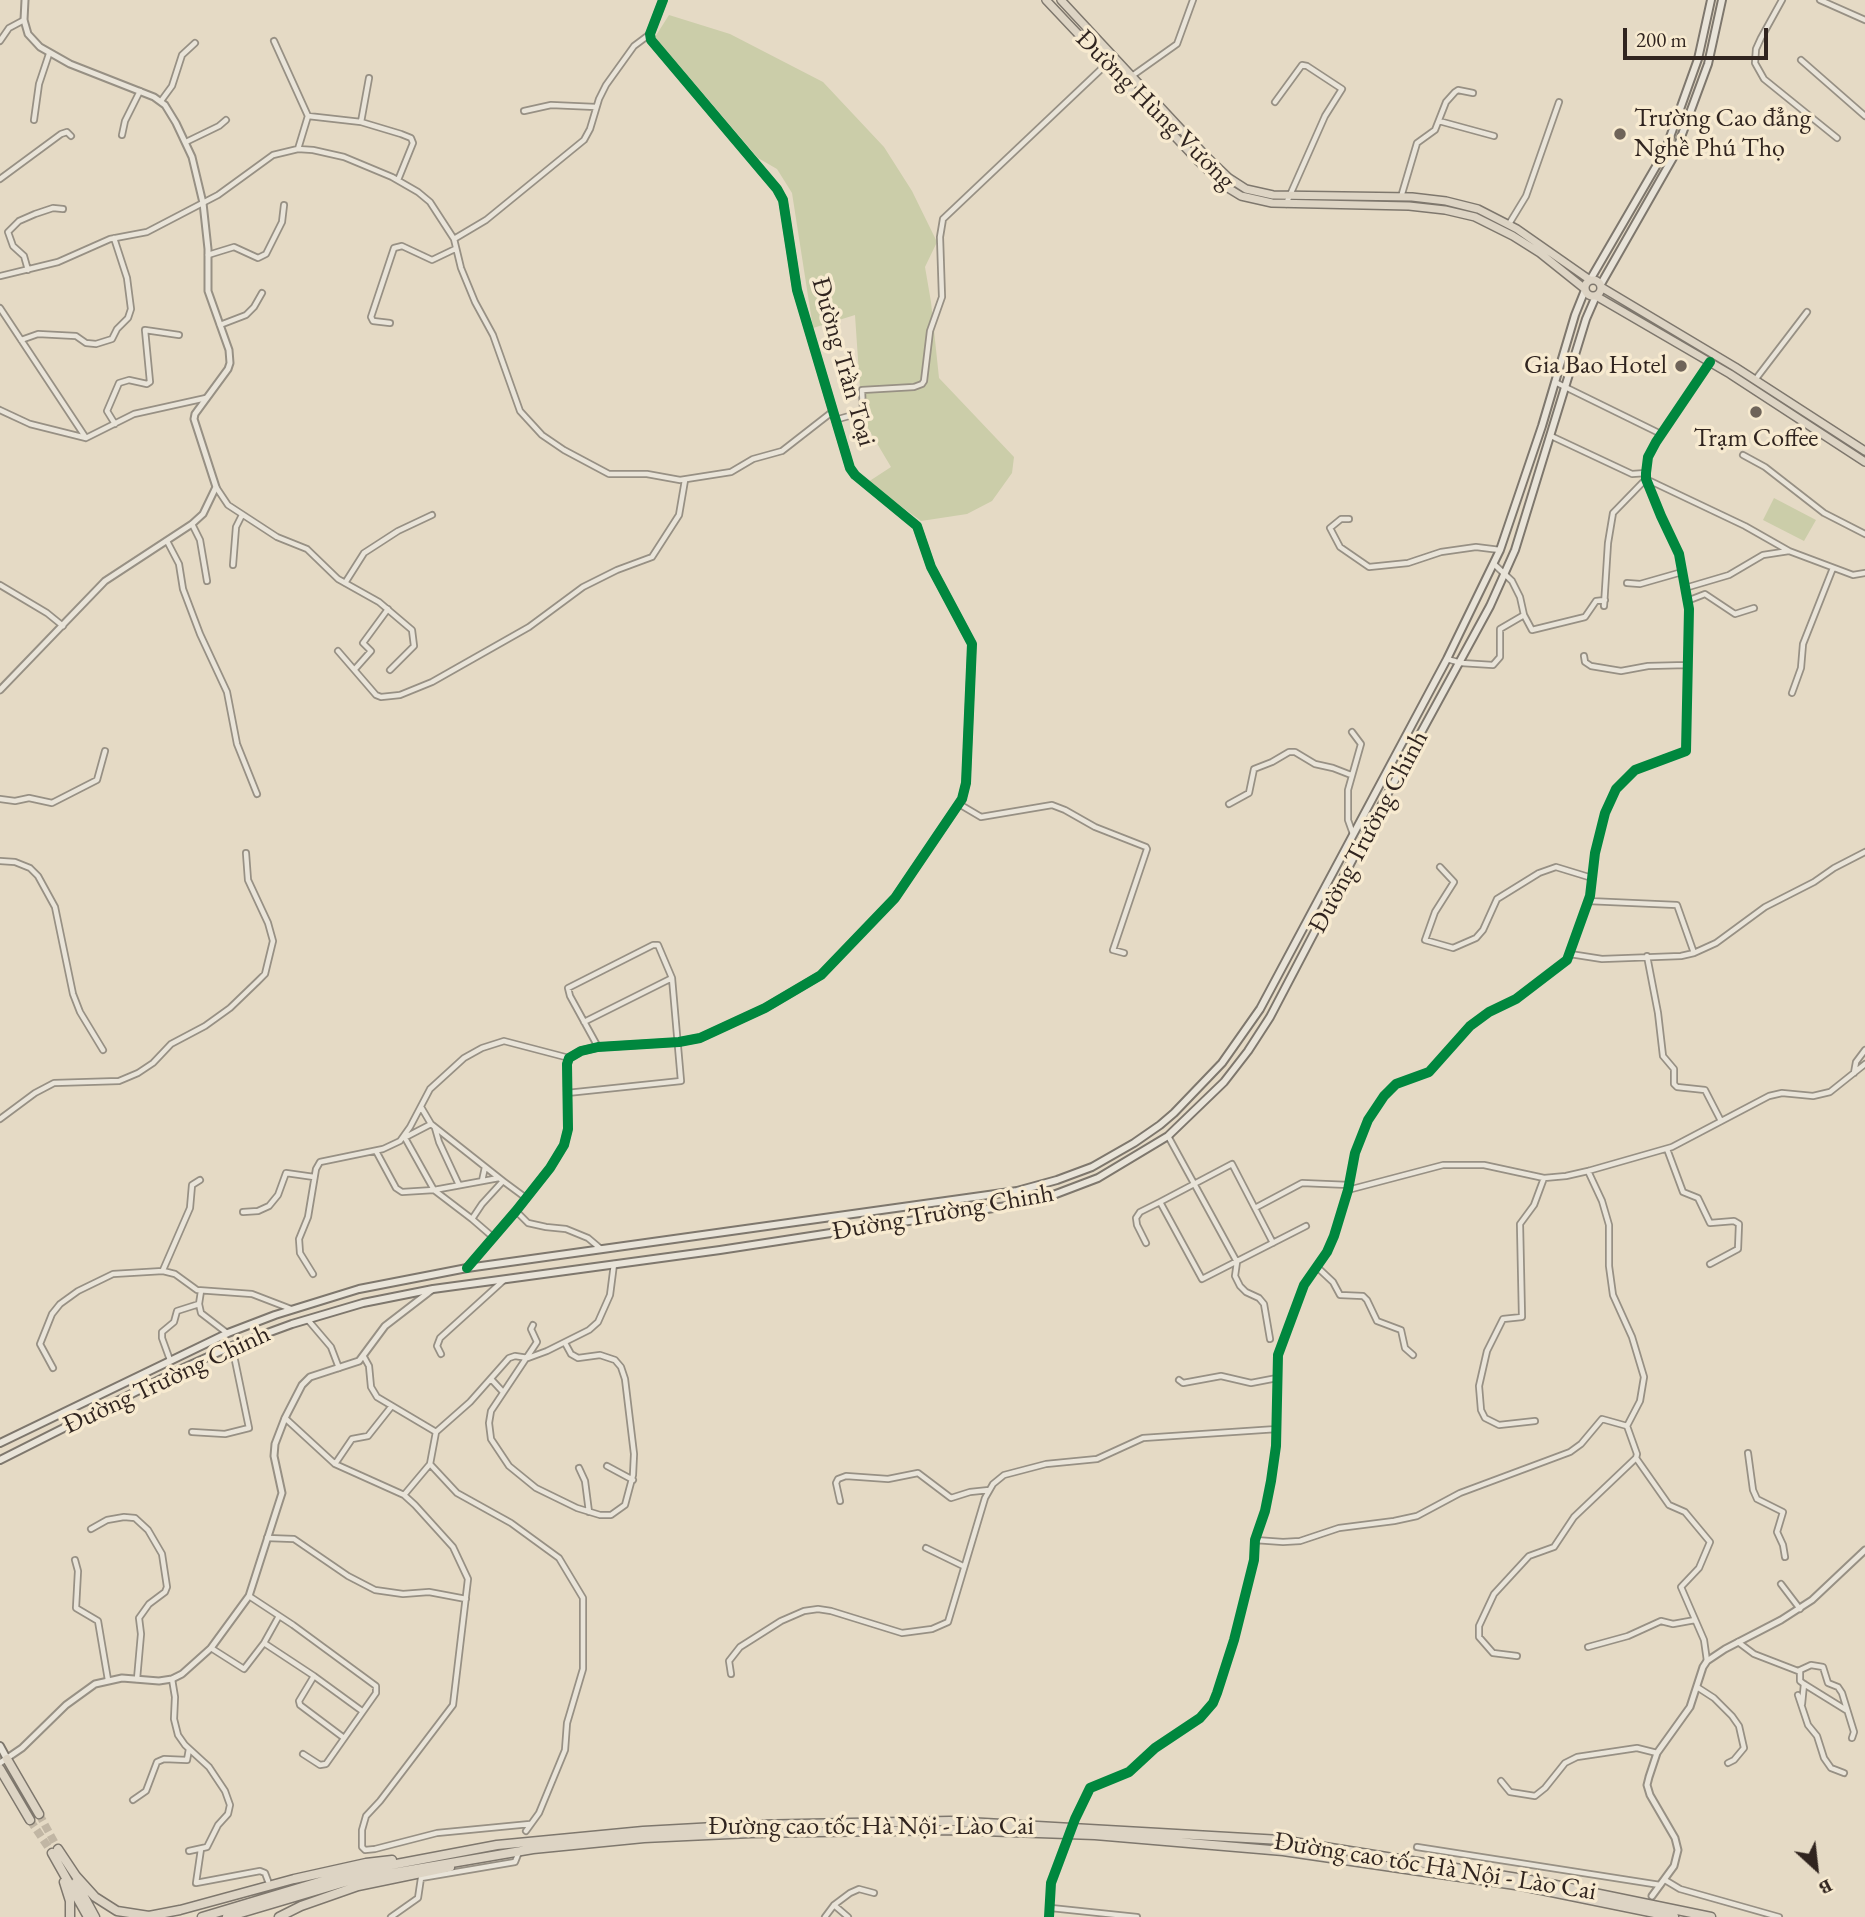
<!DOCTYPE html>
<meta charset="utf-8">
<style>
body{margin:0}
#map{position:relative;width:1865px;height:1917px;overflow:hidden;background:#e5dac5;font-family:"EB Garamond",serif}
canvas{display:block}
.north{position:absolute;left:1781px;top:1833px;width:70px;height:70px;-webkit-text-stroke:5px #f7ead0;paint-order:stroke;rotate:153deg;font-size:19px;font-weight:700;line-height:28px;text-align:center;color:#30241f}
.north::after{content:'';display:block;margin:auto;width:24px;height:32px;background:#30241f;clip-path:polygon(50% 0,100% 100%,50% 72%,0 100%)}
.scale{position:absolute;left:1623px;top:28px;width:145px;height:32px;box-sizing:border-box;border:4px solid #30241f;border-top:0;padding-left:9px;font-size:21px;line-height:24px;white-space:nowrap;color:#30241f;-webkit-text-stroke:5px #f7ead0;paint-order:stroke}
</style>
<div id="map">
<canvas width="1865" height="1917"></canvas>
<div class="north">B</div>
<div class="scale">200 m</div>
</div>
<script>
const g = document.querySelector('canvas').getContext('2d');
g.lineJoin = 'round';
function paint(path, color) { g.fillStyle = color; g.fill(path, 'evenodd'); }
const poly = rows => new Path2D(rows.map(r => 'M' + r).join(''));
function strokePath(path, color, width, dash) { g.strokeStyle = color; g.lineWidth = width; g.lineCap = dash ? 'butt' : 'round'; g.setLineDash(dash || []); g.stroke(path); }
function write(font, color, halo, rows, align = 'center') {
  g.font = font + ' "EB Garamond",serif'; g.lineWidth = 7; g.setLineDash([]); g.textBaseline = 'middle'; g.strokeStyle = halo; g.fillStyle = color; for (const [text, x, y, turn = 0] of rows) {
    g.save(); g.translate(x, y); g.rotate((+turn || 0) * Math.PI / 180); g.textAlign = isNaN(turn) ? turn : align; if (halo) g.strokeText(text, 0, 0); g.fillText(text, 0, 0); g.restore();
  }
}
const green = poly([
 [669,15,730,34,823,82,884,147,912,191,937,242,925,267,931,302,939,378,1014,457,1012,473,992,501,967,514,921,521,868,482,891,467,862,418,855,315,813,328,792,193,777,169,758,158,655,37],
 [1774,498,1816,520,1804,541,1763,520]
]);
const motorwayTunnel = poly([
 [39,1814,58,1849],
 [30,1820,52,1853]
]);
const minor = poly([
 [1782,0,1761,38,1756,49,1755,63,1764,79,1837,138],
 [1820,0,1865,20],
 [0,41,9,28,24,20],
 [274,41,308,116],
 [1801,60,1865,116],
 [1132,76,1177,44,1193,0],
 [161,101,172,86,182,55,195,43],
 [1275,102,1302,65,1307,66,1342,89,1325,116,1286,204],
 [524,111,551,105,596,107],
 [34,120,39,84,49,54],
 [1439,121,1494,136],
 [361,122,369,78],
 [122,135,125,121,140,91],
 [186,142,219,126,226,120],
 [298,149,308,116,361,122,401,134,411,138,413,143,398,180],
 [0,179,61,134,67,132,71,136],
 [1401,197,1417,143,1435,130,1446,102,1455,92,1458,90,1473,93],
 [1509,224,1526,196,1559,102],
 [454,239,486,220,584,140,590,129,599,99,606,85,634,46,650,34],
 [208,255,234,247,258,258,266,254,282,222,284,205],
 [28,270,24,256,13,246,8,232,19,221,35,214,53,208,63,209],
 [0,276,58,262,110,239,147,232,218,195,273,155,298,149,313,150,344,157,392,177,418,192,430,202,454,239,461,268,475,302,493,335,520,411,542,435,564,450,609,474,647,474,680,480,731,472,753,459,782,451,832,412],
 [0,308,86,438],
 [390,323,373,321,371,317,394,248,402,246,432,260,455,249],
 [220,325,246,315,254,307,262,293],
 [21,340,38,334,76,336,86,343,96,344,112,339,117,329,128,318,131,309,127,278,114,238],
 [1755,380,1807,312],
 [1555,382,1661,434],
 [0,410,30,424,86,438,134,414,206,398],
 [835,420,863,412,862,390,914,387,922,384,924,381,930,331,942,297,940,237,943,219,1114,57],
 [115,424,107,411,119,383,129,380,147,384,150,382,145,330,179,335],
 [1551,436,1632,474,1646,473],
 [1743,455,1765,467,1824,513,1865,534],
 [216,487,228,505,277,537,307,549,338,579,379,602,412,630,414,646,390,670],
 [1349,519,1341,519,1330,528,1340,547,1369,567,1408,563,1441,552,1476,547,1500,550],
 [192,524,200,540,207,581],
 [167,541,179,564,183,589,200,634,227,692,237,744,257,794],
 [233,565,236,527,242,515],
 [1495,565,1512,581,1520,597,1524,615,1532,630,1585,617,1596,601,1605,600],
 [345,583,364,553,398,531,432,515],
 [1627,583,1640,584,1682,572],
 [0,585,47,613,63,626],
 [1685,588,1729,575,1763,555,1789,551,1853,575,1865,573],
 [1687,601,1705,594,1735,614,1754,608],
 [1604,606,1608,543,1613,513,1646,479,1745,526,1789,551],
 [338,651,376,695,381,697,400,695,432,682,529,627,583,587,617,570,652,557,679,515,685,480],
 [1584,656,1585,662,1591,666,1621,671,1648,666,1687,665],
 [1447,659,1461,663,1493,665,1500,657,1500,629,1524,615],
 [355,669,371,651,363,643,388,609],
 [1792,693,1801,668,1803,644,1833,568],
 [1352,732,1361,744,1348,790,1348,820,1353,834],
 [0,799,15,801,29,798,52,803,97,780,105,751],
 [959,804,981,817,1052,805,1065,810,1095,827,1146,847,1147,849,1113,950,1124,953],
 [1229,804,1249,793,1254,769,1272,762,1289,752,1295,752,1315,764,1333,768,1351,775],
 [0,861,15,862,30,868,38,876,55,907,73,994,80,1012,103,1050],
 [1440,867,1454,882,1435,912,1425,940,1453,948,1476,938,1483,930,1497,899,1539,873,1556,867,1592,878],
 [1588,901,1677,905,1694,953],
 [1570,954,1602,959,1681,956,1694,953,1716,943,1765,907,1814,882,1834,868,1865,852],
 [1647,956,1658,1013,1663,1056,1674,1069,1674,1084,1677,1087,1705,1090,1721,1121],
 [584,1022,672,978],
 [1854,1073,1856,1062,1865,1050],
 [567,1093,681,1081,672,978,658,945,653,945,568,988,570,996,598,1047],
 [421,1107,431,1124,503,1181],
 [0,1119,35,1093,54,1083,119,1081,138,1073,153,1063,171,1044,205,1026,230,1008,258,981,265,974,273,941,268,923,248,880,246,853],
 [435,1128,439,1142,459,1185],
 [1168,1136,1237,1262,1235,1276,1240,1286,1246,1292,1259,1298,1264,1304,1270,1339],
 [404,1138,431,1124],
 [405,1138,434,1190,472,1219],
 [1667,1149,1683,1192,1698,1198,1710,1223,1734,1221,1739,1224,1738,1249,1710,1264],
 [376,1151,396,1188,402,1192,434,1190,499,1178],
 [482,1181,485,1167],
 [1348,1190,1443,1165,1484,1165,1544,1178,1566,1176,1588,1171,1672,1147,1769,1096,1782,1093,1813,1096,1830,1092,1865,1064],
 [1255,1208,1302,1183,1349,1185],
 [516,1211,528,1223,546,1227,566,1229,588,1238,601,1249],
 [243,1212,258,1211,269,1206,278,1195,286,1173,314,1177],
 [494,1238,472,1219,482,1204,503,1181,526,1198],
 [1146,1243,1137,1225,1136,1218,1140,1212,1160,1202],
 [1273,1243,1232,1164,1160,1202,1202,1279,1306,1226],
 [1317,1267,1333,1282,1340,1295,1363,1296,1367,1300,1377,1321,1401,1330,1405,1348,1413,1355],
 [163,1270,190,1208,192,1185,200,1180],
 [313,1274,300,1253,299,1239,308,1217,316,1169,320,1162,383,1149,400,1141,410,1127,430,1089,464,1058,482,1048,504,1041,569,1058],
 [201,1291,199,1304,201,1313,227,1333],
 [308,1320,331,1347,339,1368],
 [533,1325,531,1329,537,1342,491,1411,489,1423,491,1439,509,1466,536,1488,577,1508,600,1515,611,1515,625,1505,633,1475,634,1454,625,1379,621,1367,615,1360,600,1355,578,1358,571,1354,565,1343],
 [441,1354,437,1346,440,1338,504,1280],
 [364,1357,369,1366,371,1387,377,1397,436,1432],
 [170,1360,162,1338,162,1332,174,1322,177,1311,199,1304],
 [53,1368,40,1344,52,1314,60,1304,78,1291,113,1274,163,1271,175,1274,197,1290,252,1294,291,1309],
 [491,1379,503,1392],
 [1179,1380,1183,1383,1221,1376,1251,1383,1277,1378],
 [285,1418,335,1464,404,1495,415,1505,453,1547,468,1579,453,1705,380,1801,366,1816,362,1830,362,1847,365,1850,375,1849,437,1833,530,1824],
 [1535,1421,1499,1425,1485,1418,1481,1410,1479,1386,1487,1351,1503,1319,1522,1317,1520,1224,1534,1205,1544,1178],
 [192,1432,225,1434,249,1428,232,1346],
 [1748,1453,1753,1490,1757,1499,1783,1512,1777,1532,1783,1545,1785,1557],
 [1636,1458,1669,1505,1685,1512,1710,1542,1699,1568,1681,1587,1704,1640,1707,1661],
 [335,1464,352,1439,368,1436,391,1407],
 [430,1464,457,1493,511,1523,559,1558,583,1598,583,1669,567,1723,565,1750,539,1813,526,1831],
 [607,1466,633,1480],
 [579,1468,585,1481,589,1512],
 [404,1495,430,1464,436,1432,470,1402,509,1358,515,1356,528,1358,547,1351,589,1330,598,1322,610,1295,614,1264],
 [840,1501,836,1483,838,1479,846,1476,888,1479,918,1473,951,1498,970,1492,989,1490],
 [91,1529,107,1520,124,1517,135,1518,148,1530,162,1554,167,1587,165,1592,149,1604,139,1618,141,1634,137,1679],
 [267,1538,294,1539,348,1576,375,1590,403,1594,429,1592,466,1599],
 [1255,1540,1283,1542,1300,1541,1339,1528,1394,1521,1417,1516,1460,1493,1570,1452,1581,1444,1602,1419,1627,1426],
 [926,1548,963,1566],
 [75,1560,78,1571,76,1608,98,1621,108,1680],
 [1781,1584,1800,1609],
 [249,1596,293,1625,376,1686,376,1693,326,1764,320,1765,303,1754],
 [279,1616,264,1643,314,1676,299,1701,300,1705,344,1738],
 [1738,1642,1754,1654,1798,1671,1811,1665,1823,1667,1828,1683,1838,1687,1842,1693,1854,1732,1852,1738],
 [1588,1647,1628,1636,1661,1621,1673,1624,1695,1620],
 [211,1648,244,1669,264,1643],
 [1517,1656,1493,1653,1479,1637,1479,1626,1494,1594,1529,1556,1554,1547,1574,1517,1636,1458,1637,1454,1627,1426,1640,1401,1644,1377,1632,1337,1613,1295,1609,1266,1609,1225,1602,1201,1588,1171],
 [1800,1671,1800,1681,1804,1684,1846,1710],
 [731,1674,729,1661,740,1647,781,1621,804,1611,818,1609,831,1611,902,1633,932,1629,948,1622,985,1498,993,1484,1004,1475,1046,1464,1097,1459,1143,1438,1277,1429],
 [314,1676,362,1711],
 [172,1679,175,1697,174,1719,178,1735,185,1745,209,1767,225,1791,230,1805,228,1814,218,1825,207,1847,189,1851],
 [1697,1687,1714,1698,1732,1716,1739,1726,1744,1748,1734,1760,1728,1763],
 [1798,1695,1808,1725,1817,1736,1824,1758,1831,1768,1844,1773],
 [1802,1704,1804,1684],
 [1501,1781,1510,1792,1535,1796,1545,1788,1565,1763,1577,1757,1637,1748,1657,1753],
 [133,1800,146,1791,157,1762,164,1759,187,1760,189,1749],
 [1075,1819,1090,1788,1129,1772,1155,1748,1200,1718,1213,1703,1217,1693,1234,1640,1254,1560,1255,1540,1265,1511,1271,1481,1276,1446,1278,1355,1304,1285,1327,1252,1334,1236,1348,1190,1355,1153,1368,1120,1384,1096,1396,1084,1429,1072,1470,1026,1489,1012,1516,999,1567,960,1590,896,1595,853,1605,813,1616,789,1635,770,1686,751,1689,609,1679,554,1661,516,1646,479,1646,473,1648,457,1656,442,1710,362],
 [1417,1847,1660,1885],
 [201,1849,196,1883,260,1871,265,1873,268,1881],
 [1665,1880,1680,1889,1779,1917],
 [834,1905,848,1917],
 [1051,1908,1137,1917],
 [391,1917,418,1898,421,1878,515,1862,519,1852],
 [825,1917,834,1905,850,1893,859,1889,874,1893],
 [1049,1917,1051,1883,1068,1839]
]);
const tertiary = poly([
 [0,690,105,581,192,524,203,514,216,487,194,419,195,414,228,369,230,363,229,350,208,291,208,249,203,203,192,157,176,123,165,105,154,97,70,64,40,47,28,34,24,20,25,0],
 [467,1268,516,1211,550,1168,564,1145,568,1129,567,1064,569,1058,581,1051,598,1047,679,1042,700,1038,765,1008,821,975,895,898,962,799,966,783,972,644,931,567,917,526,855,475,850,468,797,290,783,200,777,189,651,40,650,34,663,0],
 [0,1763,22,1748,66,1705,95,1684,122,1678,159,1681,172,1679,182,1674,211,1648,249,1596,282,1493,274,1456,275,1444,285,1418,302,1385,310,1377,359,1361,385,1326,433,1289],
 [1652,1896,1674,1866,1678,1850,1675,1838,1650,1795,1647,1785,1649,1777,1657,1753,1690,1707,1703,1667,1707,1661,1725,1649,1781,1620,1812,1600,1865,1550]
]);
const secondary = poly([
 [1590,280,1665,151,1698,59,1711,0],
 [1601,284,1674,156,1708,64,1722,0],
 [0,1443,228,1333,275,1315,359,1289,467,1268,1017,1191,1057,1180,1092,1167,1134,1143,1160,1125,1174,1113,1222,1063,1260,1009,1447,659,1500,550,1542,426,1575,315,1585,290],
 [0,1460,179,1370,232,1346,292,1324,363,1303,433,1289,720,1250,1013,1205,1048,1197,1098,1178,1168,1136,1224,1082,1248,1051,1270,1017,1368,830,1490,606,1515,550,1586,319,1596,296],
 [0,1746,7,1759]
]);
const trunk = poly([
 [1046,0,1198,161,1223,185,1241,196,1272,203,1409,206,1445,210,1475,217,1513,236,1540,253,1585,289],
 [1061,0,1205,155,1229,178,1246,189,1273,195,1412,197,1446,201,1478,209,1517,229,1590,280],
 '1585 288a8 8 0 1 1 16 0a8 8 0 1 1-16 0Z',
 [1601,287,1735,367,1865,451],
 [1596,296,1730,374,1865,462]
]);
const motorway = poly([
 [7,1759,39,1814],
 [0,1769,30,1820],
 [58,1849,76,1876,95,1897,117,1911,149,1916,180,1910,294,1879,366,1863,392,1860],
 [52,1853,88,1917],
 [64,1882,70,1901,70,1917],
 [76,1882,95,1917],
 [202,1917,349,1873,497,1845,643,1831,751,1825,950,1821,1281,1840,1536,1881,1711,1917],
 [227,1917,352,1880,533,1849,644,1838,751,1833,954,1830,1095,1835,1283,1851,1522,1886,1674,1917],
 [279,1917,301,1906,358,1886,450,1867]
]);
const cycleway = poly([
 [467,1268,516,1211,550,1168,564,1145,568,1129,567,1064,569,1058,581,1051,598,1047,679,1042,700,1038,765,1008,821,975,895,898,962,799,966,783,972,644,931,567,917,526,855,475,850,468,797,290,783,200,777,189,651,40,650,34,663,0],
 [1049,1917,1051,1883,1075,1819,1090,1788,1129,1772,1155,1748,1200,1718,1213,1703,1217,1693,1234,1640,1254,1560,1255,1540,1265,1511,1271,1481,1276,1446,1278,1355,1304,1285,1327,1252,1334,1236,1348,1190,1355,1153,1368,1120,1384,1096,1396,1084,1429,1072,1470,1026,1489,1012,1516,999,1567,960,1590,896,1595,853,1605,813,1616,789,1635,770,1686,751,1689,609,1679,554,1661,516,1646,479,1646,473,1648,457,1656,442,1710,362]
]);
const markers = [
 [1620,134,7,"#6f6459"],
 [1681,366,7,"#6f6459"],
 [1756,412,7,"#6f6459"]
];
const streetNames = [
 ["Đường Hùng Vương",1155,110,45],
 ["Đường Trần Toại",843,362,74],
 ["Đường Trường Chinh",1369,832,-62],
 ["Đường Trường Chinh",943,1213,-10],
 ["Đường Trường Chinh",167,1380,-25],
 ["Đường cao tốc Hà Nội - Lào Cai",871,1827],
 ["Đường cao tốc Hà Nội - Lào Cai",1435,1867,9]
];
const poiNames = [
 ["Trường Cao đẳng",1634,119],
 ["Nghề Phú Thọ",1634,149],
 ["Gia Bao Hotel",1667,366,"right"],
 ["Trạm Coffee",1756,439,"center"]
];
paint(green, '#cbcda9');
strokePath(motorwayTunnel, '#c1b6a4', 8, [8, 4]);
strokePath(minor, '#979084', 8);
strokePath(tertiary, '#979084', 9);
strokePath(secondary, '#7e776d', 10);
strokePath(trunk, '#7e776d', 10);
strokePath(motorway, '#7e776d', 11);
strokePath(minor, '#e9e4d9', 4.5);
strokePath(tertiary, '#e9e4d9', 5);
strokePath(secondary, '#e9e4d9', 6);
strokePath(trunk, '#ddd4c4', 7);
strokePath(motorway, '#ddd4c4', 8);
strokePath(cycleway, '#00873e', 10);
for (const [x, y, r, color] of markers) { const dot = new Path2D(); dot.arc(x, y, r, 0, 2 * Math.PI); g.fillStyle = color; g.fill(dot); strokePath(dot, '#f7ead0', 2.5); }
write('26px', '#30241f', '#f7ead0', streetNames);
write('26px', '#30241f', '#f7ead0', poiNames, 'left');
</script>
